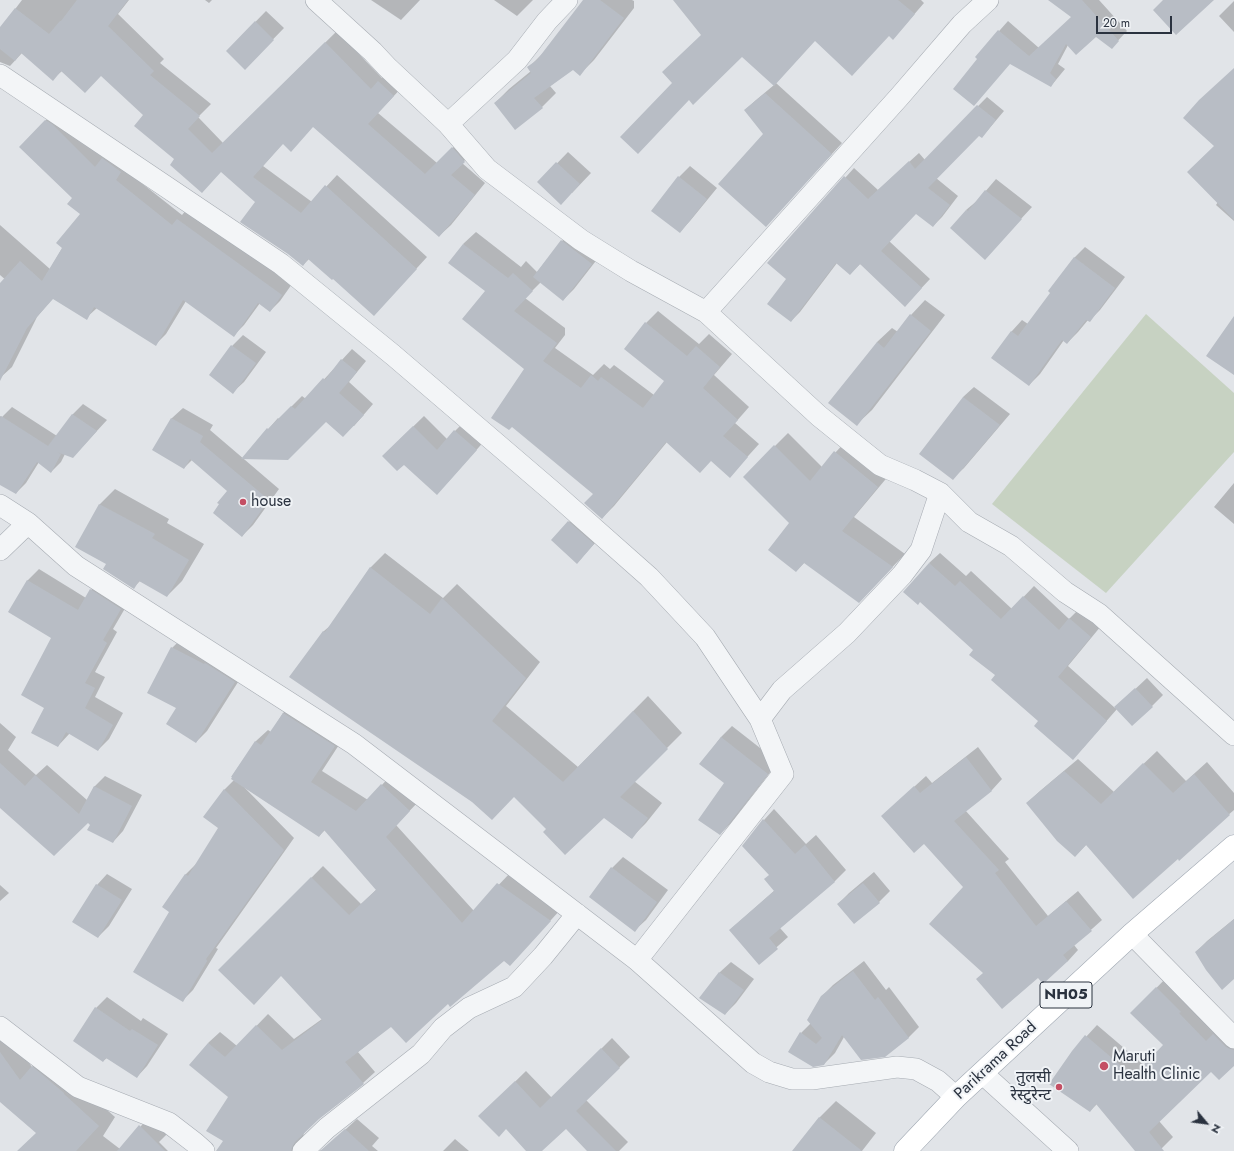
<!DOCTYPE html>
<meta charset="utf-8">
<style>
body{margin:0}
#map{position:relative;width:1234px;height:1151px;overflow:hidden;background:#e1e4e8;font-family:Jost,sans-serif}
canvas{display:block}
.north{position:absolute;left:1186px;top:1103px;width:40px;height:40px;-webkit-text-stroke:3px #f0f3f6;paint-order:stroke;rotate:119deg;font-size:11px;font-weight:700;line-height:16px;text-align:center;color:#2a323f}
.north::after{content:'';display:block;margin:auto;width:14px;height:18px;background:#2a323f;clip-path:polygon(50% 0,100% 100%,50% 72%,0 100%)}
.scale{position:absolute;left:1096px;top:16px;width:76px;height:18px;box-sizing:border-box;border:2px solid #2a323f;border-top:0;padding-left:5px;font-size:12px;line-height:14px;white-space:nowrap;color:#2a323f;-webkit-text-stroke:3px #f0f3f6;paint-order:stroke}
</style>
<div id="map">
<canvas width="1234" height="1151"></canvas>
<div class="north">N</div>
<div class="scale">20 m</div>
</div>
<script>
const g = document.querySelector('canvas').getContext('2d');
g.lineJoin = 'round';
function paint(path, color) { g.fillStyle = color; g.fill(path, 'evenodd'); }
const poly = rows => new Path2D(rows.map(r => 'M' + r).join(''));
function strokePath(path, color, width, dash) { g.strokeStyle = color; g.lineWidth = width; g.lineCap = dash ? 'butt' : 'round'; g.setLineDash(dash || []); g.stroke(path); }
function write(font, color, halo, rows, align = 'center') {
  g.font = font + ' Jost,"Noto Sans Devanagari",sans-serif'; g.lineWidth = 4; g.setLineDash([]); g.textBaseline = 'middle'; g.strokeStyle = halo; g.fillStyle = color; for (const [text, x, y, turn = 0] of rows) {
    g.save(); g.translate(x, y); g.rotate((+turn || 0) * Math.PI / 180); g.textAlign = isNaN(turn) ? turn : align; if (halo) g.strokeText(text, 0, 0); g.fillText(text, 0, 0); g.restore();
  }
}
const green = poly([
 [1146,314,1234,393,1234,452,1106,593,992,504]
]);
const shadow = poly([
 [22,0,129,0,118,14,164,59,160,63,211,104,198,117,223,143,337,31,382,78,390,70,405,84,378,113,437,163,464,137,475,150,462,163,485,183,451,225,439,236,313,126,283,143,263,166,312,202,337,175,427,257,385,303,333,277,309,259,303,265,256,202,221,171,176,159,144,115,101,75,62,71,53,79,22,53,10,66,0,62,0,29],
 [205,0,212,0,209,3],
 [371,0,420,0,401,20],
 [494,0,533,0,517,16],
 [584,0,632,0,634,1,634,8,594,60,580,74,573,69,550,86,556,93,542,107,495,103,509,89,531,71,529,67,543,53],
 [674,0,921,0,924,3,893,39,889,35,815,40,776,83,842,143,776,215,764,134,745,110,756,100,774,85,742,56,674,83,702,35],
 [1050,0,1099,0,1127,31,1112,47,1096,35,1068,45,1058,64,1065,69,1051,86,1010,63,979,59,976,57,1008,21,1039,48,1072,17],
 [1234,1,1234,32,1219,16],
 [266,11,284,28,255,58,227,51],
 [1234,69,1234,221,1216,205,1218,202,1216,146],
 [987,97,1004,111,982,137,979,134,936,178,958,196,942,217,933,226,916,213,889,241,930,279,914,296,860,264,850,274,837,263,800,312,791,321,787,279,769,263,854,168,878,190,919,153,925,160],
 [56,110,125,170,182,215,187,209,292,284,280,301,270,311,260,303,244,325,234,335,186,301,166,334,156,344,97,308,86,318,53,298,37,317,12,367,1,377,0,376,0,296,7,281,0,275,0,225,50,269,82,214,73,198,20,147],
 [568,152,591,173,572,193,539,182],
 [690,166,717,188,690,221,680,232,679,177],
 [996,179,1032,207,995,247,966,210,978,200],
 [573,230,602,253,574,289,563,300,541,282,525,298,565,328,565,335,555,348,593,375,604,364,610,369,614,365,654,395,665,381,646,323,658,311,699,344,709,334,732,354,714,375,749,407,735,423,759,444,730,476,712,460,667,442,614,506,602,518,594,494,525,369,463,244,476,232,521,267,526,261,537,272,562,241],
 [1085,247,1125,277,1100,310,1089,321,1088,320,1078,332,1067,343,1064,340,1040,374,1029,385,992,358,1012,331,1022,320,1028,324,1051,293,1074,258],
 [925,300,945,315,872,410,857,424,877,342,892,328,898,332,911,315],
 [243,335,266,352,244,382,233,392,210,375,232,346],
 [352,349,366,361,349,382,373,404,354,426,326,421,243,458,278,418,279,419,302,396,306,399],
 [974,387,1010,414,964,468,953,478,963,397],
 [83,404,107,420,73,457,65,454,61,462,51,472,39,462,26,483,16,493,0,484,0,416,2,417,12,407,57,436,73,414],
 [183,408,213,425,210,430,279,489,253,525,242,536,229,491,192,460,184,468,154,450,172,418],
 [424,416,447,439,466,420,487,438,448,482,383,456],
 [788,433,822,467,848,439,890,474,854,517,905,554,872,588,805,562,796,571,790,522,744,477],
 [1234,483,1234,524,1214,507],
 [115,489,169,519,167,523,204,544,182,581,167,596,140,581,134,587,107,563,77,547,100,504],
 [579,511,604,533,577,563,569,522],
 [385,553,443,598,457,584,540,662,506,706,578,767,648,696,682,733,634,781,662,803,646,823,631,838,604,817,547,829,514,796,473,801,291,677,324,631,331,625,370,568],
 [940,553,966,576,971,571,1012,609,1034,586,1069,619,1080,608,1101,626,1068,666,1115,708,1147,678,1163,695,1152,706,1117,709,1083,748,1040,721,975,650,929,563],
 [39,569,86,598,91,590,102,579,131,598,113,629,117,632,95,672,105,677,95,697,123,713,109,739,98,750,70,733,58,746,46,707,53,637,9,612,28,580],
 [183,637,245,671,207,731,196,742,177,708,172,648],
 [295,702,346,734,322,771,368,800,393,773,421,799,396,825,474,911,510,873,561,909,521,953,504,960,448,1003,391,1026,358,1052,375,1072,363,1083,319,1118,305,1131,303,1136,303,1142,311,1151,232,1151,225,1141,229,1097,208,1043,220,1032,237,1046,268,1014,294,1039,322,1019,282,975,220,970,323,866,361,904,377,889,326,829,319,836,244,787,294,838,216,948,218,949,193,990,182,1001,171,911,185,875,197,863,219,828,224,790,234,780,232,776,256,741,268,730,271,732,283,713],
 [0,723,16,737,8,750,36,775,47,765,87,800,94,787,105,776,142,795,123,831,113,842,88,822,0,807],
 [732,726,778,762,731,823,720,834,725,783,701,764,721,737],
 [978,747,1002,779,992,790,965,810,1009,859,1005,862,1048,916,1078,891,1102,920,1074,945,1078,950,1068,961,1038,976,984,972,964,887,924,842,882,816,926,776,932,783],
 [1157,751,1186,781,1207,762,1234,793,1234,810,1178,858,1086,845,1075,856,1027,803,1040,791,1078,759,1114,792],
 [774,809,806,844,816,835,846,870,835,881,780,928,788,937,759,963,730,930,775,890,770,875,764,820],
 [623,857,668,890,646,920,635,930,590,897,612,868],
 [874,872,890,891,879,902,838,904,849,893],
 [107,874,132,889,109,926,98,937,97,885],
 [0,885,9,893,0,901],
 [1234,919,1234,978,1196,952,1207,941],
 [864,961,886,990,889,987,919,1027,908,1038,844,1037,835,1053,824,1064,801,1033,811,1023,822,996,833,985],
 [731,962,754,979,736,1003,725,1014,701,998,720,972],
 [1167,977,1234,1033,1234,1065,1211,1070,1159,1121,1173,1137,1162,1148,1158,1151,1136,1151,1097,1104,1090,1111,1073,1051,1097,1025,1144,1065,1164,1045,1132,1013],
 [107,997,141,1021,143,1018,168,1034,147,1066,137,1077,107,1058,103,1061,74,1041,96,1008],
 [3,1027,32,1067,45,1055,115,1117,103,1136,120,1149,152,1114,170,1131,159,1142,168,1151,21,1151,37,1133,0,1100,0,1029],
 [612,1038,630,1057,586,1100,628,1142,619,1151,589,1151,566,1128,540,1151,527,1151,506,1128,480,1116,526,1071,552,1098],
 [836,1101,876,1133,862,1151,793,1151,820,1117],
 [357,1119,379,1138,372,1146,378,1151,319,1151,324,1149],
 [455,1139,469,1151,443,1151]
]);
const building = poly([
 [77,0,128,0,108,26,154,71,150,75,200,116,188,129,212,153,325,42,371,89,378,81,394,96,368,124,425,174,452,147,465,162,451,175,475,195,439,237,313,127,291,152,283,144,253,177,301,213,325,185,417,269,374,316,333,279,332,280,308,259,303,266,288,254,240,222,255,202,221,172,202,193,170,165,174,159,134,126,143,115,101,76,85,93,61,71,53,81,21,53,15,61,0,49,0,27,15,8,49,34,60,21,61,21],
 [583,0,600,0,624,18,580,76,573,70,534,98,543,108,515,130,494,103,531,73,527,67,537,60],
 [673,0,898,0,915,14,893,40,889,36,852,76,815,41,774,86,742,57,693,105,689,100,638,154,620,137,672,83,662,72,701,35],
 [1048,0,1082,0,1119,41,1112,49,1096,37,1076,55,1066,44,1050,73,1056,79,1051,87,1010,64,974,106,953,89,977,59,975,57,998,30,1029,56,1071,17],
 [1163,0,1214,0,1176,35,1153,10],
 [255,21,274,40,245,70,226,51],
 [1234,68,1234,220,1187,172,1214,146,1183,118,1199,100],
 [765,93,832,154,766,227,718,184,763,134,744,110],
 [977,105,996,120,982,138,979,136,928,188,950,205,933,227,916,214,881,251,922,288,905,307,860,264,850,275,836,263,791,322,767,304,786,279,767,263,844,176,868,199,909,161,915,169],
 [45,120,52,124,95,167,102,158,121,172,116,180,172,225,177,219,282,295,270,312,258,303,234,337,183,300,156,346,94,307,87,320,53,299,27,328,0,381,0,283,20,261,42,281,62,248,56,243,80,214,67,204,72,198,19,147],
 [556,162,580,184,561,205,537,182],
 [678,176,707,199,680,233,651,211],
 [985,190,1022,219,985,260,950,228,966,210,968,211],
 [561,240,592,264,563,301,533,277],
 [463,244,508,278,513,273,533,291,514,311,557,343,543,361,581,388,591,375,598,381,601,377,643,408,664,381,624,349,645,322,687,356,696,346,720,367,703,388,738,420,723,436,748,457,730,478,711,461,700,473,666,442,602,519,584,503,593,494,512,427,509,430,491,418,524,369,462,319,485,291,448,263],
 [1074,257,1115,288,1090,322,1086,320,1067,344,1062,340,1029,386,991,358,1011,331,1018,336,1050,293,1048,291],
 [910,314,931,331,857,426,828,403,877,342,884,348],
 [1234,316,1234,375,1206,356],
 [231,345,256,363,233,394,209,375],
 [341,359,357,372,339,393,364,415,343,437,326,422,288,460,241,459,267,428,268,429,291,406,295,409,323,378,325,380],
 [963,397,1000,425,953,480,919,454],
 [72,414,97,431,73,458,57,452,61,454,51,473,37,462,16,494,0,485,0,419,1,416,48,446],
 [171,418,203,436,200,442,269,500,242,537,213,513,219,504,217,503,227,491,190,459,184,469,152,450],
 [413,426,437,450,454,430,477,450,437,495,404,465,397,471,382,456],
 [774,445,810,481,834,451,878,487,842,531,893,567,859,603,804,563,796,572,768,550,789,523,743,477],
 [99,504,155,534,152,538,189,560,167,597,139,581,134,589,103,569,106,564,75,547],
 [568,521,594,544,577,564,551,540],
 [929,563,955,586,960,581,1001,619,1023,596,1059,630,1069,618,1091,637,1058,677,1107,721,1073,760,1034,726,1038,721,991,680,995,675,969,655,973,650,920,602,918,605,903,592],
 [370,567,430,614,442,598,526,678,492,721,563,782,633,711,668,749,620,797,648,818,632,839,604,818,565,855,543,832,546,829,514,797,492,820,472,802,289,677,323,631,325,632],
 [27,580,78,610,90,589,121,609,103,640,107,643,85,683,95,688,85,708,113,725,98,751,66,732,58,747,31,733,44,708,21,695,51,638,8,612],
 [171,647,204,664,205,663,235,682,196,743,166,724,176,708,147,693],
 [1135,688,1153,707,1132,726,1114,707],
 [283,713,335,746,311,782,356,811,381,784,410,811,386,837,462,923,497,883,551,921,510,966,504,961,450,1007,448,1004,406,1043,391,1027,345,1062,364,1084,319,1119,295,1142,292,1147,291,1151,216,1151,223,1141,206,1131,228,1097,189,1065,208,1043,225,1057,256,1025,282,1050,322,1020,281,976,254,1005,218,970,311,877,349,915,376,890,324,830,319,837,231,779,232,777,231,777,255,741,261,745],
 [721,737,768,774,720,835,698,820,724,783,699,764],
 [966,757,992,791,954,821,999,870,995,873,1036,926,1066,901,1092,931,1063,955,1068,961,1043,984,1038,978,1002,1009,976,979,983,973,929,924,963,887,924,844,914,853,881,816,914,786,920,793],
 [0,763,25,786,35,775,79,814,94,786,132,806,113,843,87,830,90,825,88,823,54,856,0,808],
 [1143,763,1173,793,1194,774,1230,815,1179,861,1178,859,1133,899,1086,845,1075,857,1057,841,1026,803,1064,771,1101,804],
 [224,789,284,850,206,959,207,961,183,1002,133,972,169,912,162,907,185,874,188,876,218,828,203,817],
 [763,819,795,854,805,845,835,882,769,938,778,949,759,965,729,930,774,891,764,879,769,875,742,846],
 [611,867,657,902,635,932,589,897],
 [863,883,880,903,854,924,837,904],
 [96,884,122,900,98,938,72,922],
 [1234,919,1234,979,1222,990,1206,970,1195,952],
 [853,971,875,1000,878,997,909,1038,885,1057,861,1060,842,1035,824,1065,813,1067,788,1052,800,1032,816,1044,822,1038,807,1020,821,996],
 [719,972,744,990,725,1015,699,998],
 [1156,987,1181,1012,1179,1013,1206,1041,1213,1034,1226,1047,1230,1049,1234,1050,1234,1066,1219,1080,1211,1072,1149,1132,1164,1151,1135,1151,1096,1104,1090,1112,1049,1084,1072,1051,1085,1035,1133,1076,1163,1045,1130,1013],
 [95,1007,130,1031,132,1029,158,1045,137,1078,106,1058,103,1062,73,1041],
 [601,1048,620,1068,576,1111,616,1151,587,1151,566,1129,542,1151,526,1151,506,1129,499,1137,478,1116,515,1081,540,1108],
 [0,1052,20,1080,32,1066,64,1093,64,1094,99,1126,76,1151,17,1151,36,1133,0,1102],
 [819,1117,862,1151,792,1151],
 [139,1125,165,1151,117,1151],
 [345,1129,369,1151,320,1151]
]);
const minor = poly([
 [316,0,373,52,387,67,448,124,487,169,581,240,631,271,706,312,819,416,855,445,880,465,915,480,940,493,969,522,1011,546,1065,592,1099,614,1234,735],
 [0,75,281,264,393,355,553,492,649,577,705,637,760,719],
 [448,124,517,60,547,21,567,0],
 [706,312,900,96,962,24,988,0],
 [0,505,28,523,0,550],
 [28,523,76,566,354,744,637,960,753,1063,769,1072,792,1079,812,1079,897,1067,916,1069,938,1081,956,1097],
 [1132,934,1234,1038],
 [637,960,783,774,760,719,782,690,847,633,902,575,921,550,940,493],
 [0,1027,78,1087,169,1123,195,1143,204,1151],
 [982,1073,1068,1151],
 [303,1151,327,1128,421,1054,443,1028,469,1008,514,987,543,956,577,914]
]);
const primary = poly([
 [905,1151,956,1097,1132,934,1234,846]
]);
const markers = [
 [243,502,4,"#c44f64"],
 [1104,1066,5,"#c44f64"],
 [1059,1087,4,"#c44f64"]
];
const shields = [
 [1066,995,52]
];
const shieldNames = [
 ["NH05",1066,995]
];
const poiNames = [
 ["house",251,502],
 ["Maruti",1113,1057],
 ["Health Clinic",1113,1075],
 ["तुलसी",1051,1078,"right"],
 ["रेस्टुरेन्ट",1051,1096,"right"]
];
const streetNames = [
 ["Parikrama Road",996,1061,-43]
];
paint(green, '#c7d2c2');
paint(shadow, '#0003');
paint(building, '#b8bdc5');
strokePath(minor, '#a6abb2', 22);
strokePath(primary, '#a1a9b3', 23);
strokePath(minor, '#f3f5f7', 21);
strokePath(primary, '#fff', 22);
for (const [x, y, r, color] of markers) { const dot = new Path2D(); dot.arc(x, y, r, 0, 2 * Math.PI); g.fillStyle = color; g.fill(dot); strokePath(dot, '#f0f3f6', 1.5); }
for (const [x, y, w] of shields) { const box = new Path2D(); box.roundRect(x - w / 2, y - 13, w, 26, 3); g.fillStyle = '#f0f3f6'; g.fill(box); strokePath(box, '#2a323f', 1); }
write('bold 15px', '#2a323f', null, shieldNames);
write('16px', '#2a323f', '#f0f3f6', poiNames, 'left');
write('16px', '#2a323f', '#f0f3f6', streetNames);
</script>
